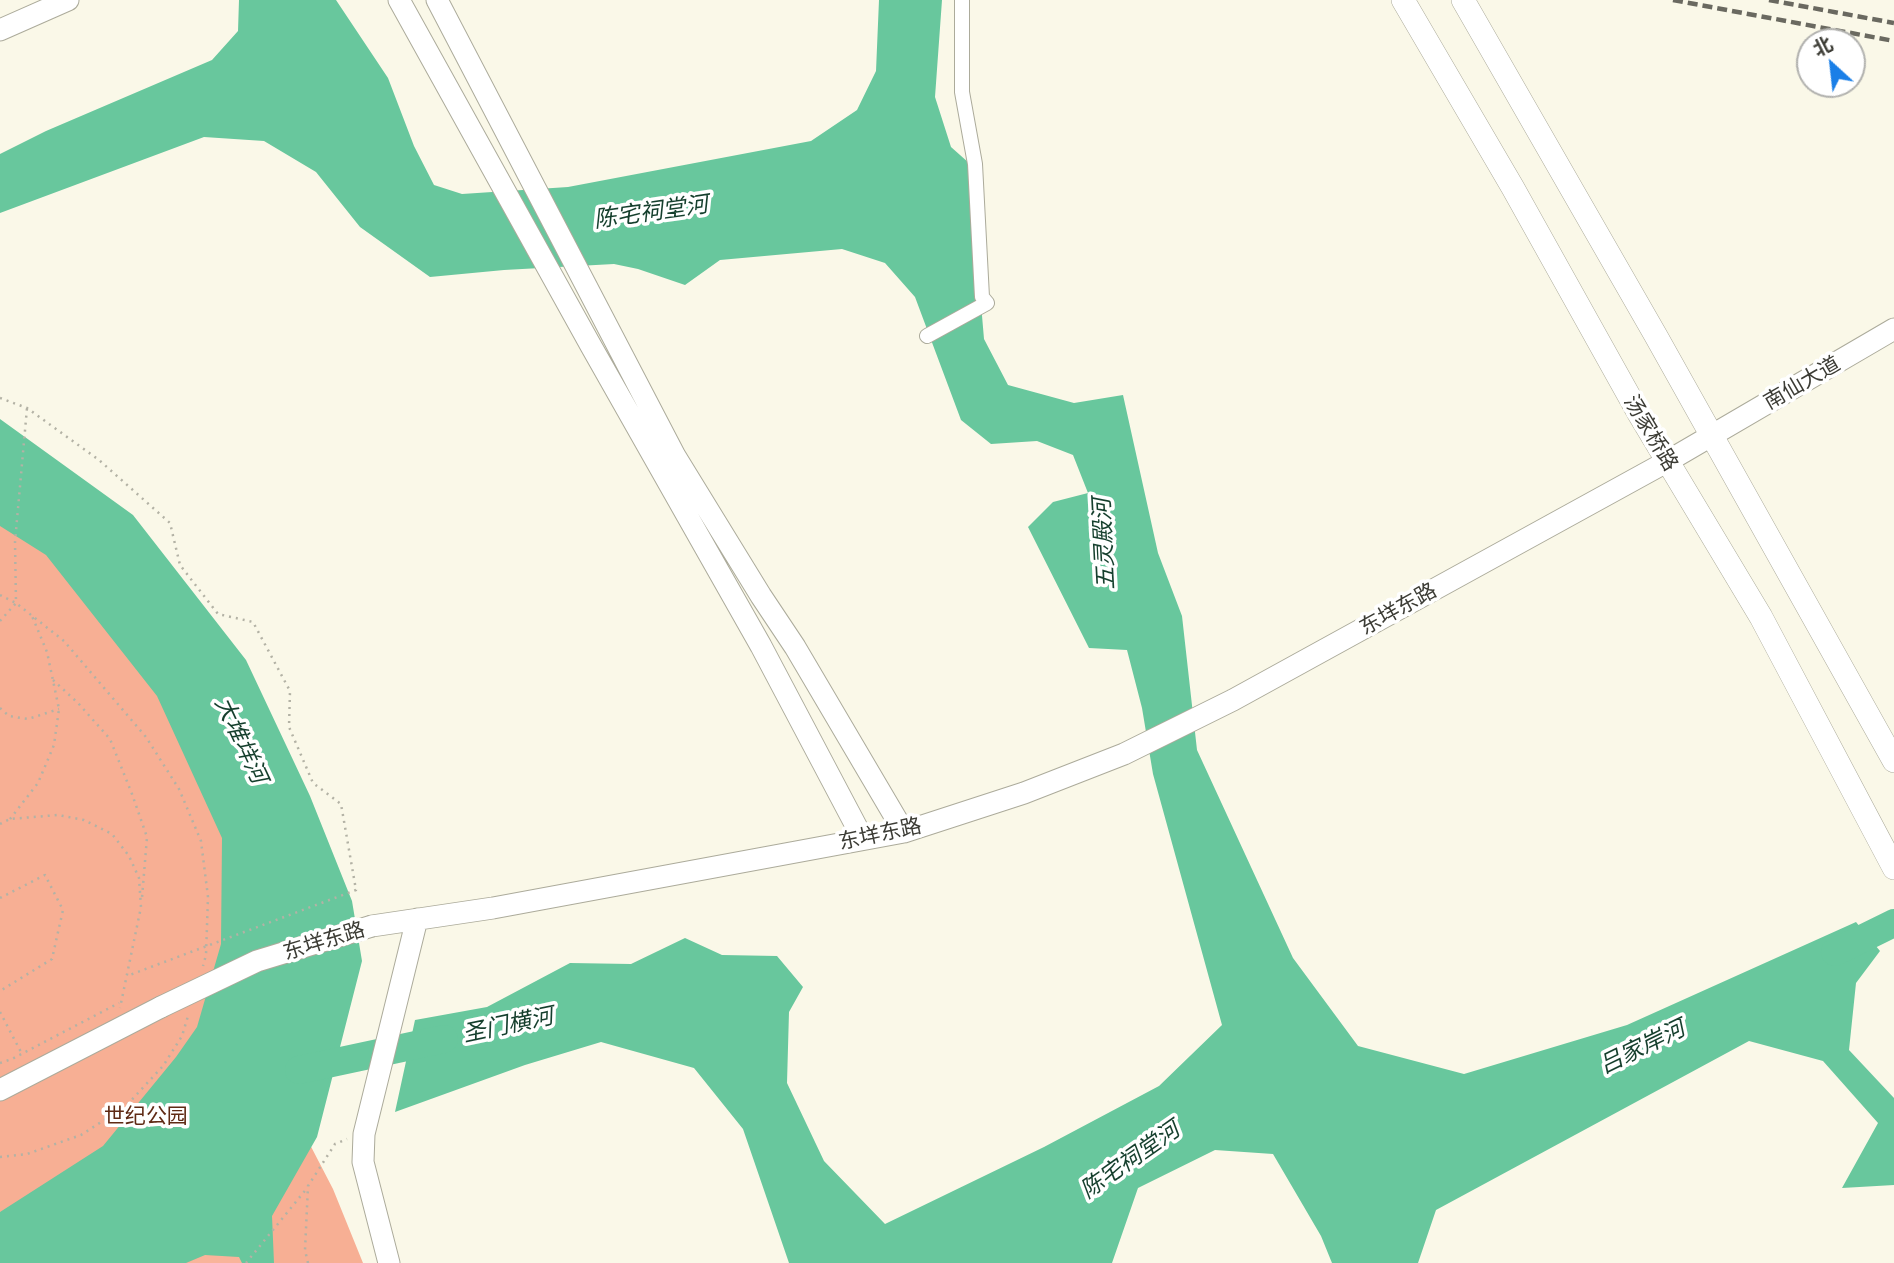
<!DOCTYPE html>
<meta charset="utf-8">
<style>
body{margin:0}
#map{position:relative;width:1894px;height:1263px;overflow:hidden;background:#faf8e8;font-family:Lato,"Noto Sans SC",sans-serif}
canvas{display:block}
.north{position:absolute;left:1796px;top:28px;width:70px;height:70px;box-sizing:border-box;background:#fff;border:2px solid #b1b1ae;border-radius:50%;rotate:333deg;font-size:19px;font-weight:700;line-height:28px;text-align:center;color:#3c3c35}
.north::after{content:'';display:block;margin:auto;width:24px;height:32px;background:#1a7fe7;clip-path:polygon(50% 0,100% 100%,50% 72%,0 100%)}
</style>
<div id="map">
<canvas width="1894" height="1263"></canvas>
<div class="north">北</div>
</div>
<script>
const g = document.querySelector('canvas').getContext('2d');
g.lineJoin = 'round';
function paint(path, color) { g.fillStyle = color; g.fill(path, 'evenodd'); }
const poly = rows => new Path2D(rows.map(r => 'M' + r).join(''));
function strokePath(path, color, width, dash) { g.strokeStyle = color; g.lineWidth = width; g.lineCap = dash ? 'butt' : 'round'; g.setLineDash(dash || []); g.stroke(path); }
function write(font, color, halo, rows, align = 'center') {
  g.font = font + ' Lato,"Noto Sans SC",sans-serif'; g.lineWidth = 7; g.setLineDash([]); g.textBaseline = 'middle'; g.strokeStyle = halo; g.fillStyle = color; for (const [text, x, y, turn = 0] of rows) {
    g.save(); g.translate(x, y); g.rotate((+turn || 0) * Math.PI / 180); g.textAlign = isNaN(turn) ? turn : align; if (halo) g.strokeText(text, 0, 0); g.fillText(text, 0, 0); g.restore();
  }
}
const green = poly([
 [0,421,286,778,292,1110,333,1189,363,1263,0,1263]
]);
const forest = poly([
 [205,1255,240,1257,242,1263,186,1263]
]);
const water = poly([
 [239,0,336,0,388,78,414,146,434,185,462,194,568,187,811,141,857,110,876,71,879,0,942,0,935,97,951,147,969,163,984,339,1008,385,1074,403,1123,395,1158,553,1182,616,1197,750,1293,958,1358,1046,1464,1074,1627,1025,1856,922,1880,951,1856,983,1849,1050,1894,1098,1894,1185,1842,1188,1878,1123,1823,1061,1749,1041,1436,1210,1418,1263,1332,1263,1321,1236,1273,1154,1215,1150,1138,1188,1112,1263,789,1263,743,1129,694,1068,601,1042,525,1065,395,1112,415,1020,487,1007,570,963,631,964,685,938,722,955,777,956,803,987,789,1012,787,1083,824,1161,885,1224,1044,1147,1159,1086,1222,1025,1153,774,1142,708,1127,650,1089,648,1028,527,1053,502,1088,493,1073,455,1037,441,991,444,961,420,915,297,885,263,842,249,720,260,685,285,638,269,614,264,504,270,430,277,360,227,316,172,264,141,204,137,0,213,0,154,46,131,212,60,238,31],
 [0,419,133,515,246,660,310,796,352,901,362,961,317,1137,272,1216,274,1263,242,1263,239,1257,205,1255,186,1263,0,1263,0,1212,103,1146,176,1057,197,1027,221,944,222,838,157,696,46,555,0,526]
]);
const river = poly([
 [1835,952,1894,923],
 [299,1070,444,1039]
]);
const path = poly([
 [0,398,27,408,99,460,170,523,180,565,218,614,253,622,290,691,289,727,313,783,341,804,356,890,127,976],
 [0,595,16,603,64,641,146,737,179,789,201,841,208,897,206,955,203,966],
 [0,621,16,603,15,542,27,408],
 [53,680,78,703,110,739,132,794,147,837,142,898],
 [0,708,9,716,28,719,59,709],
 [10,819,38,783,54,745,59,709,47,652,32,616],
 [0,824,10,819,58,815,84,820,112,834,129,856,139,878,141,907,120,1008],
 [0,898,45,875,63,910,52,959,0,991],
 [0,1012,22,1054],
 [0,1063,12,1059,119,1003],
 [0,1157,27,1154,81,1135,126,1106,163,1066,182,1036,188,1016],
 [246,1263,308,1187],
 [308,1263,305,1250,308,1186,335,1144,347,1139]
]);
const street = poly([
 [927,336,987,303,982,297,975,164,962,92,962,0]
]);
const secondary = poly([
 [399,0,591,346,761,646,863,839],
 [437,0,675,456,761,596,795,647,904,832],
 [0,30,68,0],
 [372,926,493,908,904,832,1024,793,1124,754,1233,700,1668,461,1894,329],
 [0,1090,161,1007],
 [389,1263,363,1162,364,1134,417,919]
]);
const primary = poly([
 [1403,0,1513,188,1638,412,1761,617,1894,868],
 [1463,0,1656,336,1894,761]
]);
const rail = poly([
 [1673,0,1894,41],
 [1769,0,1894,23]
]);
const secondaryBridge = poly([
 [161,1007,257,961,372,926]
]);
const streetNames = [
 ["南仙大道",1802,383,-30],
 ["汤家桥路",1651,433,59],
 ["东垟东路",1398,609,-29],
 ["东垟东路",880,834,-12],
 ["东垟东路",324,941,-17]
];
const parkNames = [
 ["世纪公园",146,1116]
];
const waterNames = [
 ["陈宅祠堂河",651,212,-8],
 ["五灵殿河",1104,544,-93],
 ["大堆垟河",241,740,65],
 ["圣门横河",508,1025,-12],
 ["吕家岸河",1642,1047,-26],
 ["陈宅祠堂河",1130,1160,-35]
];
paint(green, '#f7af94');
paint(forest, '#f9b49a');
paint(water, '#68c79d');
strokePath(river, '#68c79d', 28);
strokePath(street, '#acab9b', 16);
strokePath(secondary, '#acab9b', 23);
strokePath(primary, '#acab9b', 24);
strokePath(path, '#b3b2a5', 2.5, [2, 5]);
strokePath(street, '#fff', 14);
strokePath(secondary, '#fff', 21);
strokePath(primary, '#fff', 23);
strokePath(rail, '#6a6960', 4.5, [10, 5]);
strokePath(secondaryBridge, '#acab9b', 23, []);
strokePath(secondaryBridge, '#fff', 21);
write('21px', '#3c3c35', '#fff', streetNames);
write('21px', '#5f2a14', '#fff', parkNames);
write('italic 23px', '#153f2d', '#fff', waterNames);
</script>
